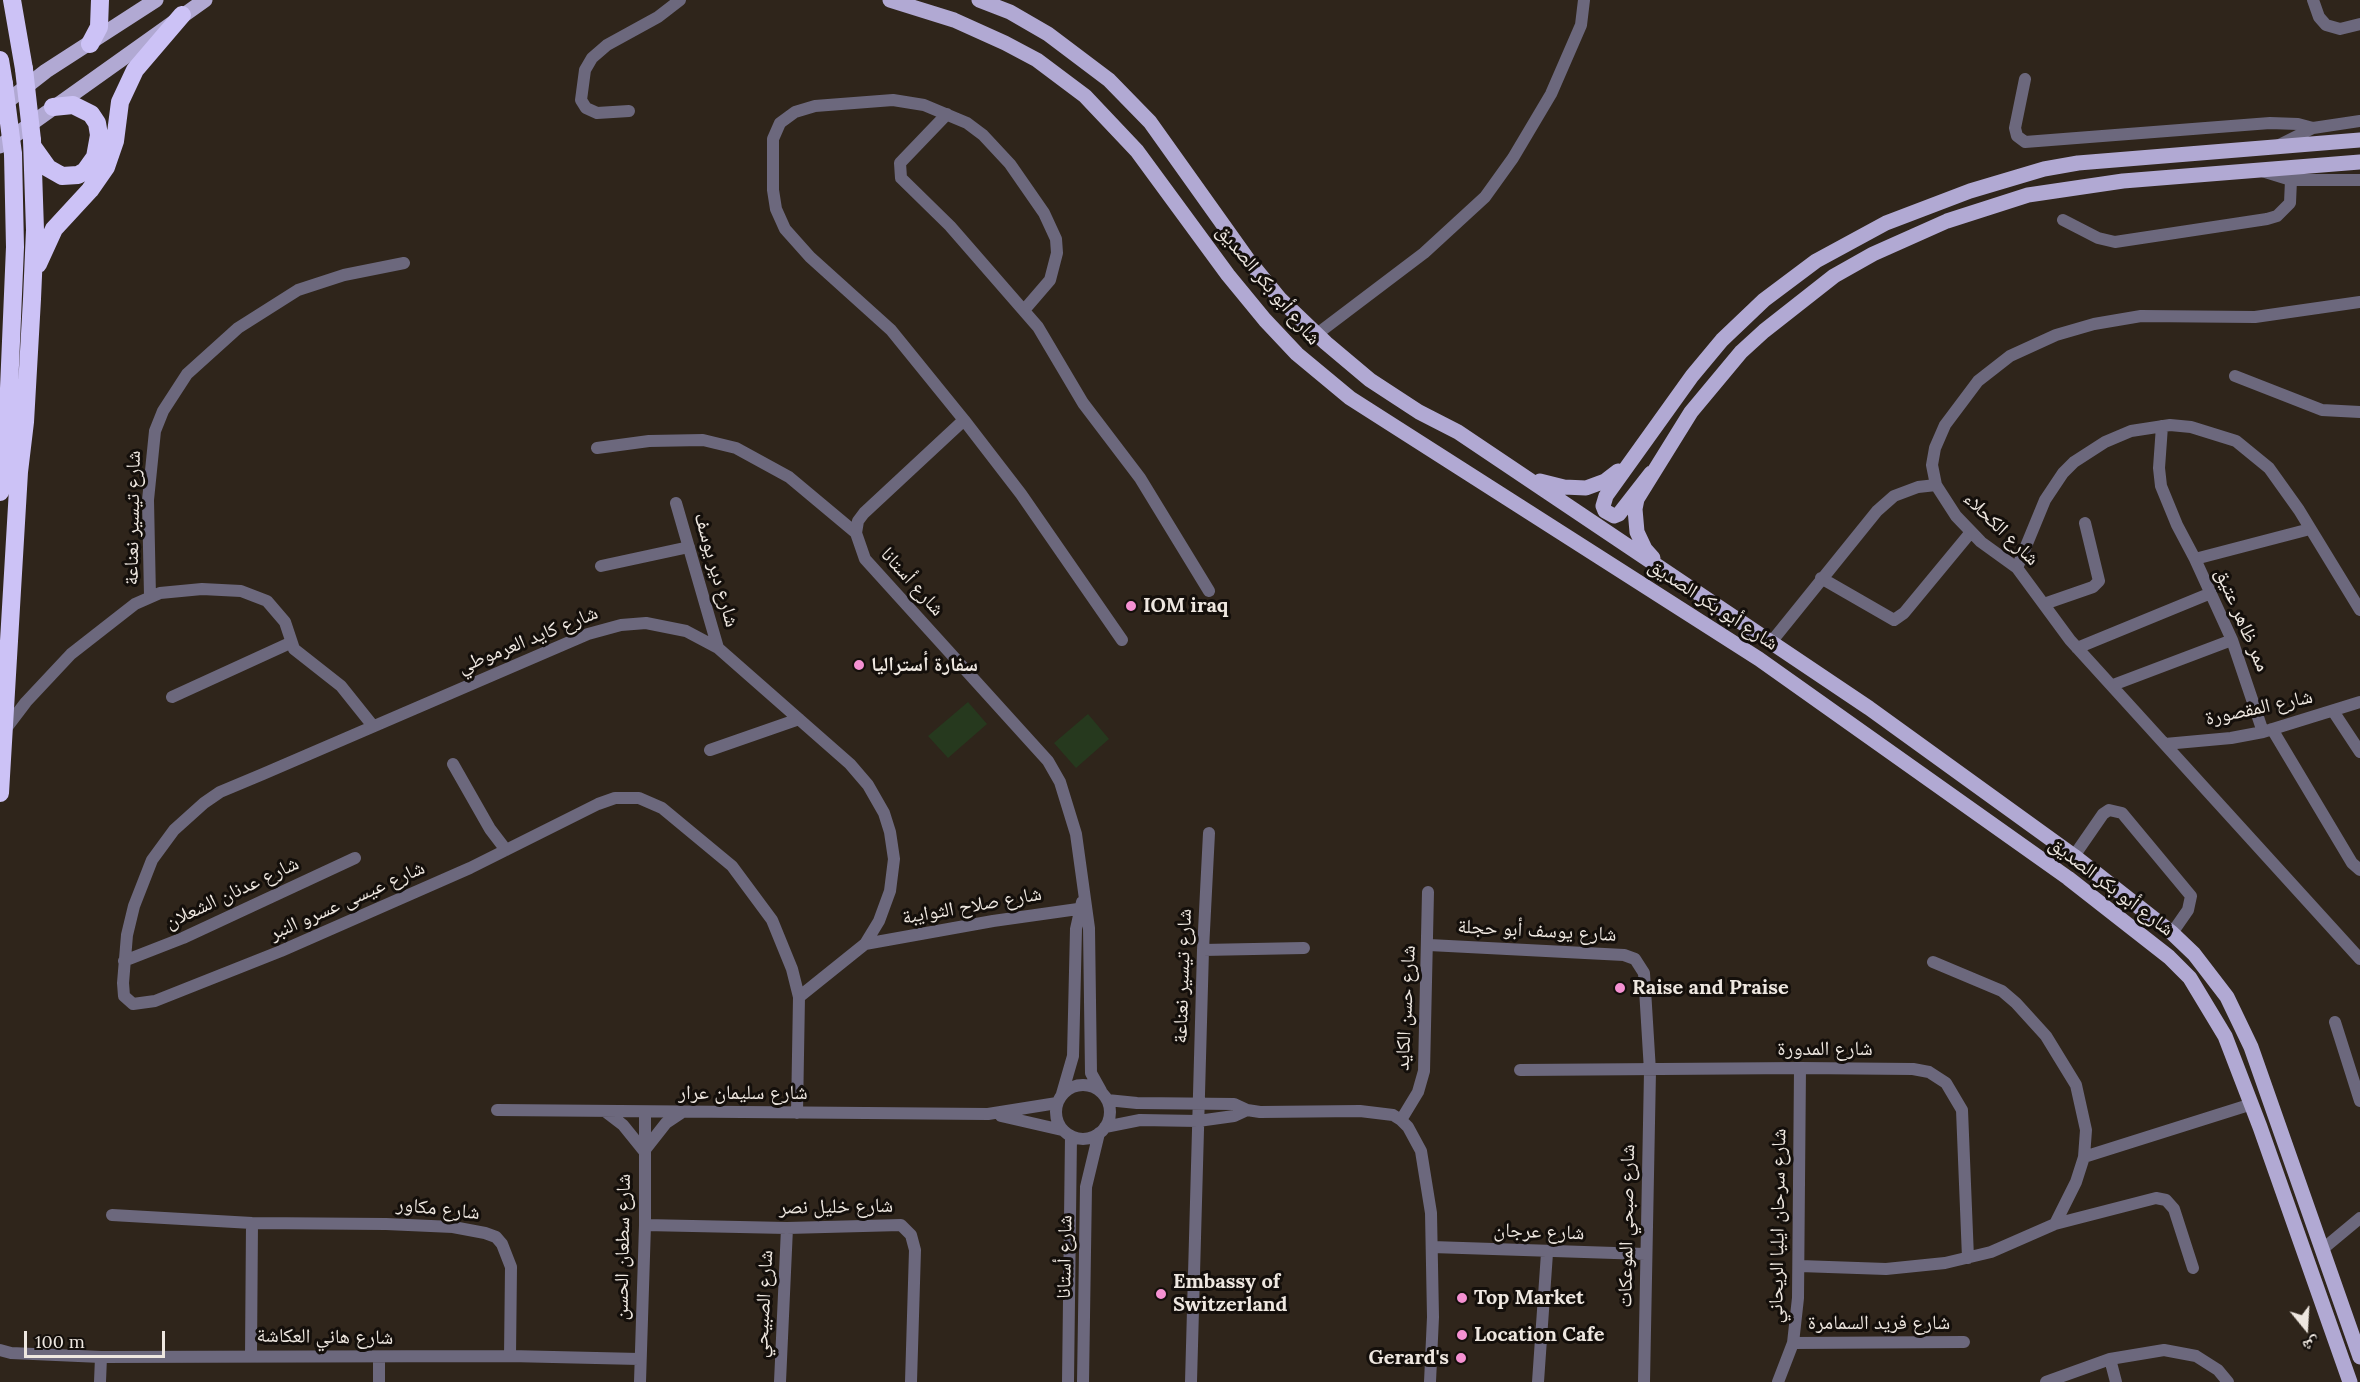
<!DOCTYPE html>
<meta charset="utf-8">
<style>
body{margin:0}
#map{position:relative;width:2360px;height:1382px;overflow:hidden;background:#2f251b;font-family:Lora,"Noto Naskh Arabic",serif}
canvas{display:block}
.north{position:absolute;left:2276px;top:1298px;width:60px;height:60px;-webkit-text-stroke:4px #140f0b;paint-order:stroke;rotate:162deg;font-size:16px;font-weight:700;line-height:24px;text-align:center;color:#eee7e0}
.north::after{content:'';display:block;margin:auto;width:21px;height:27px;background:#eee7e0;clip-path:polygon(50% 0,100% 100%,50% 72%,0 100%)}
.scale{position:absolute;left:24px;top:1331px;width:141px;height:27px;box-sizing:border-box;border:3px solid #eee7e0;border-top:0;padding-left:8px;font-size:18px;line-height:21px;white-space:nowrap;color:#eee7e0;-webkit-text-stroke:4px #140f0b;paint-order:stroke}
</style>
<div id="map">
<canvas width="2360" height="1382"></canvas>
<div class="north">ش</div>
<div class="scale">100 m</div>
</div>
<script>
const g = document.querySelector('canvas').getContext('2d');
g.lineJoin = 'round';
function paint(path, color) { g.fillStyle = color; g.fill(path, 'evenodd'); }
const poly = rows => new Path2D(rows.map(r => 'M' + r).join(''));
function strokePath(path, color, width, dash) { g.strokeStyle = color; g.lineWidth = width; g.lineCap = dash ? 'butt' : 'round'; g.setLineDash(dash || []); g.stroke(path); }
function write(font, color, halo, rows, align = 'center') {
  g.font = font + ' Lora,"Noto Naskh Arabic",serif'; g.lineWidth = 6; g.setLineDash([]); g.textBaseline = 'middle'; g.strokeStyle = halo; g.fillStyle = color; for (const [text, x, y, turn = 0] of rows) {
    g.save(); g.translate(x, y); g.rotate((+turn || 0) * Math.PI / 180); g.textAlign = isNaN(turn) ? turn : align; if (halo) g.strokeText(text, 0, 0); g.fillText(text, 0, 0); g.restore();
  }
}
const green = poly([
 [968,702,987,724,948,758,928,736],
 [1088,714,1109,739,1076,768,1054,743]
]);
const minor = poly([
 [2313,0,2319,17,2326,25,2340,29,2360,24],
 [2025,79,2015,128,2017,136,2025,142,2270,123,2298,124,2313,128],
 [629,111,597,113,586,108,581,100,585,70,592,58,607,45,658,17,680,0],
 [947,114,900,163,901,178,950,226,1038,327,1083,403,1140,478,1209,591],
 [2279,145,2313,128,2360,121],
 [2262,171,2291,180,2360,180],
 [2063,220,2098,238,2115,242,2267,219,2277,216,2290,203,2291,180],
 [2360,302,2255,317,2141,316,2094,324,2056,335,2010,356,1978,381,1945,425,1935,448,1932,465,1936,485,1956,516,1981,542,2017,568,2070,640,2360,959],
 [1317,334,1424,253,1485,197,1513,158,1551,94,1581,25,1584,0],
 [2235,376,2322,410,2360,412],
 [964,420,891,330,810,257,785,229,776,209,773,190,773,139,780,123,795,112,815,106,893,100,924,105,967,123,983,135,1010,164,1044,213,1056,239,1057,253,1050,280,1025,309],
 [2162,426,2159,468,2161,486,2177,525,2195,559,2310,529],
 [597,448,649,441,703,440,736,448,789,477,856,533,865,559,1048,761,1060,782,1076,834,1089,928,1091,1073,1101,1091],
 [676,503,718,648],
 [856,533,858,521,864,513,964,420,1021,494,1122,640],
 [2195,559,2232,640,2263,732],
 [601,566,689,547],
 [2017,568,2045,500,2063,473,2074,462,2105,442,2131,431,2170,425,2191,427,2236,441,2269,468,2299,510,2360,610],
 [1821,578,1894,620,1904,613,1971,532],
 [150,596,148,500,155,431,163,411,187,374,238,328,298,290,344,275,404,263],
 [2044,604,2093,587,2099,581,2085,523],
 [1772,641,1877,511,1894,496,1918,487,1936,485],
 [2077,648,2211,593],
 [2113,685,2232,640],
 [172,697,290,643],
 [2333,711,2360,752],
 [2272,729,2352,863,2360,870],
 [4,731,26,702,71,654,135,604,160,593,202,589,241,591,267,601,285,622,294,649,341,686,373,726],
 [2165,744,2231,738,2263,732,2360,702],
 [710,750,799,719],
 [453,764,490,829,506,850],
 [2074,856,2103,814,2109,810,2122,813,2191,896,2188,910,2172,933],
 [865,944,993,921,1085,908],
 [1429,945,1624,955,1635,959,1644,973,1650,1071,1644,1382],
 [1203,950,1304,948],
 [124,961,183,938,355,858],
 [1933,962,2002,991,2016,1003,2046,1036,2076,1085,2086,1130,2084,1157,2076,1182,2055,1224],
 [2335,1022,2360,1101],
 [1520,1070,1800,1068,1913,1069,1929,1072,1946,1083,1962,1110,1968,1258],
 '1056 1112a27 27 0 1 1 54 0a27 27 0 1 1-54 0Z',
 [1062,1094,1073,1056,1076,929,1082,902],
 [1107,1100,1137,1103,1234,1104,1247,1110,1260,1112,1360,1111,1393,1115,1401,1120,1408,1127,1421,1151,1431,1213,1433,1317,1430,1382],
 [497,1110,988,1114,1057,1103],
 [606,1112,623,1125,644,1151,666,1123,681,1113],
 [797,1113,799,997,792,969,772,920,732,866,662,808,639,798,615,798,598,804,470,868,281,951,155,1001,133,1004,124,996,123,983,127,935,134,906,152,860,174,830,204,803,220,792,263,774,588,634,621,625,646,623,686,631,718,648,850,764,868,785,884,813,890,832,894,859,890,891,879,921,865,944,799,997],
 [1001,1116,1062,1130],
 [1401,1120,1418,1092,1424,1071,1428,892],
 [1105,1127,1140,1120,1198,1121,1234,1116,1247,1110],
 [2084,1157,2252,1104],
 [112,1215,252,1223,386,1224,453,1227,485,1233,496,1237,502,1244,511,1267,510,1356],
 [645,1225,787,1228,901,1225,911,1235,915,1250,911,1382],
 [1432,1247,1645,1254],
 [2324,1248,2360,1218],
 [1800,1266,1886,1269,1945,1263,1991,1252,2055,1224,2156,1198,2166,1200,2174,1209,2193,1268],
 [1793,1343,1964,1342],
 [0,1350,11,1353,101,1357,510,1356,639,1359],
 [251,1355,252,1223],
 [2110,1359,2116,1382],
 [100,1382,101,1357],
 [379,1382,379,1358],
 [640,1382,645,1225,645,1113],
 [780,1382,787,1228],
 [1068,1382,1071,1136],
 [1083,1382,1086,1187,1099,1133],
 [1191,1382,1203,950,1209,833],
 [1538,1382,1547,1253],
 [1778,1382,1793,1343,1798,1298,1800,1068],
 [2046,1382,2110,1359,2164,1350,2196,1356,2218,1370,2228,1382]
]);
const major = poly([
 [890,0,954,20,1005,43,1037,60,1085,96,1137,151,1228,275,1265,320,1297,354,1350,398,1759,659,2068,878,2169,957,2190,978,2225,1036,2260,1127,2350,1382],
 [979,0,1010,12,1048,34,1109,80,1150,122,1249,261,1280,299,1326,343,1370,380,1419,412,1458,432,1869,708,2074,856,2172,933,2194,954,2227,997,2251,1047,2360,1357],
 [0,107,46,71,156,0],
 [0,146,205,0],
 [1651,473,1619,514,1614,516,1605,511,1603,506,1606,496,1692,376,1722,340,1764,300,1816,261,1886,223,1970,191,2044,169,2078,163,2360,140],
 [1540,481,1564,487,1586,488,1605,481,1618,471],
 [1653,558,1645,549,1637,532,1635,509,1637,499,1691,412,1741,352,1764,331,1834,276,1873,254,1947,221,2028,195,2123,181,2360,162]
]);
const highway = poly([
 [12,0,24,69],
 [90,44,99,27,100,0],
 [0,60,4,84],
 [33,147,48,168,62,176,78,175,85,171,95,157,99,135,97,123,91,114,73,105,53,107],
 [38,264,54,229,90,190,106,167,115,141,120,102,135,70,182,15],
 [0,492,8,412,15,247,13,154],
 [0,793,19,472,25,422,32,299,35,230,32,140]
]);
const highwayBridge = poly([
 [24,69,32,140],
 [4,84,13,154]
]);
const markers = [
 [1131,606,6,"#f591d2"],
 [859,665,6,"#f591d2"],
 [1620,988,6,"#f591d2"],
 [1161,1294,6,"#f591d2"],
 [1462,1298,6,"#f591d2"],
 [1462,1335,6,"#f591d2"],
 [1461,1358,6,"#f591d2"]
];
const streetNames = [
 ["شارع أبو بكر الصديق",1268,285,50],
 ["شارع تيسير نعناعة",133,518,-89],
 ["شارع الكحلاء",2001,529,44],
 ["شارع دير يوسف",716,570,74],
 ["شارع أستانا",912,582,48],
 ["شارع أبو بكر الصديق",1713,605,33],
 ["ممر ظاهر عتيق",2242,620,67],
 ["شارع كايد العرموطي",528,640,-22],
 ["شارع المقصورة",2259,708,-12],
 ["شارع أبو بكر الصديق",2111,887,37],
 ["شارع عدنان الشعلان",232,893,-25],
 ["شارع عيسى عسرو النبر",347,901,-24],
 ["شارع صلاح الثوايبة",972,906,-10],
 ["شارع يوسف أبو حجلة",1537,931,3],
 ["شارع تيسير نعناعة",1183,976,-88],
 ["شارع حسن الكايد",1406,1008,-87],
 ["شارع المدورة",1825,1049],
 ["شارع سليمان عرار",743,1093],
 ["شارع خليل نصر",836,1207,-1],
 ["شارع مكاور",438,1209,6],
 ["شارع صبحي الموعكات",1627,1226,-89],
 ["شارع سرحان ايليا الريحاني",1778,1226,-89],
 ["شارع عرجان",1539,1232,2],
 ["شارع سطعان الحسن",623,1247,-89],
 ["شارع أستانا",1065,1257,-89],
 ["شارع الصبيحي",764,1304,-87],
 ["شارع فريد السمامرة",1879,1323],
 ["شارع هاني العكاشة",325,1337,1]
];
const poiNames = [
 ["IOM iraq",1143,606],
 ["سفارة أستراليا",871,665],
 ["Raise and Praise",1632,988],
 ["Embassy of",1173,1282],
 ["Switzerland",1173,1305],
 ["Top Market",1474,1298],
 ["Location Cafe",1474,1335],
 ["Gerard's",1449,1358,"right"]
];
paint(green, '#26391e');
strokePath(minor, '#6c687d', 12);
strokePath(major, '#b1a9d3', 15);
strokePath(highway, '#ccc2f6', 18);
strokePath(highwayBridge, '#ccc2f6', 18);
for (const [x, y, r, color] of markers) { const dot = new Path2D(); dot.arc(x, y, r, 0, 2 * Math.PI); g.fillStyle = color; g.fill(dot); strokePath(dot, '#140f0b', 2); }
write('20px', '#eee7e0', '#140f0b', streetNames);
write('bold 20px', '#eee7e0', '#140f0b', poiNames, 'left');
</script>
